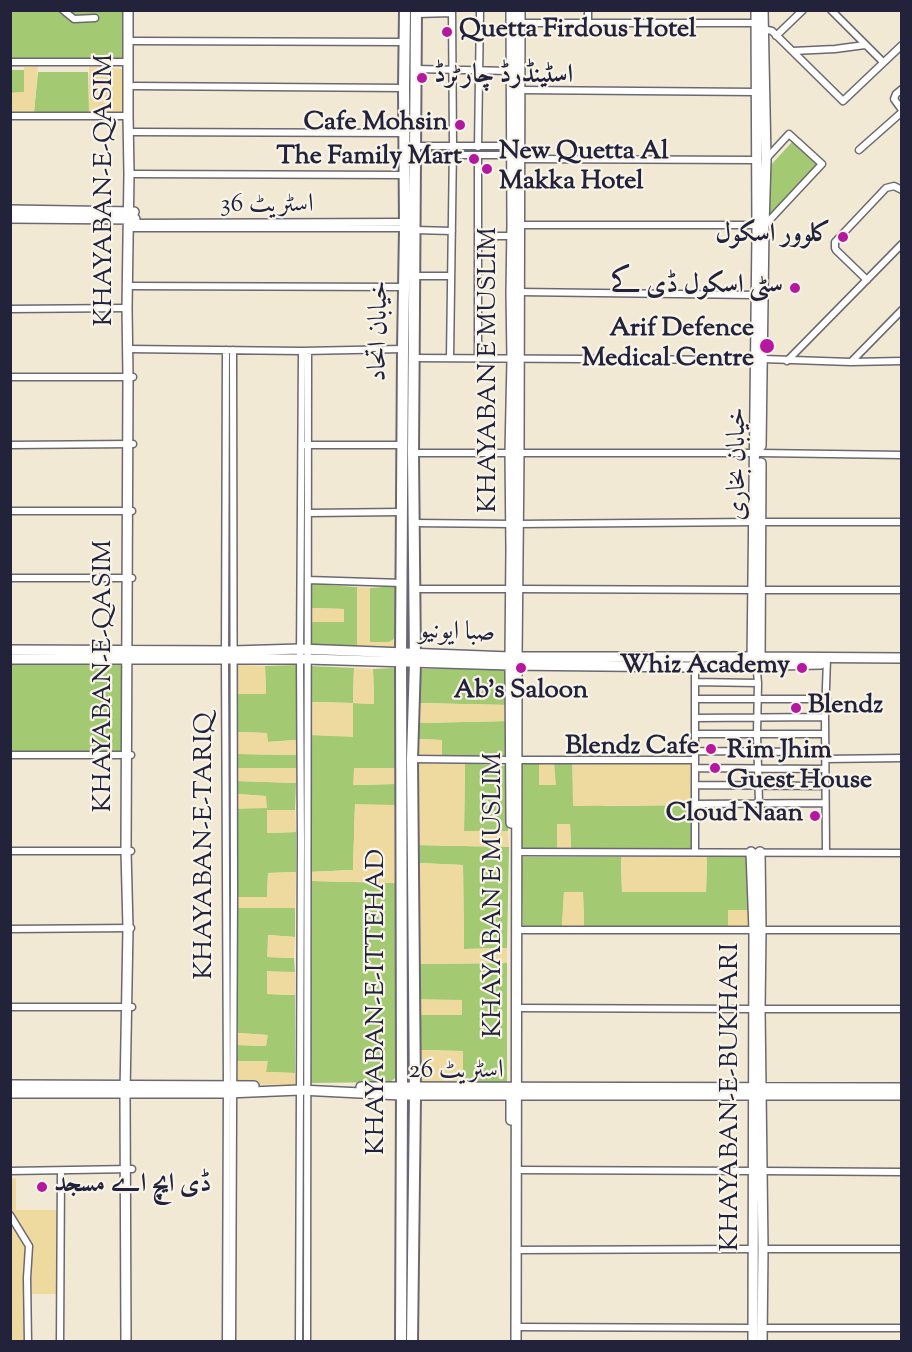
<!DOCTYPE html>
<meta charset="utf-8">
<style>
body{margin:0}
#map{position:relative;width:912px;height:1352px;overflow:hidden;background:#f2e9d4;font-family:"Sorts Mill Goudy",serif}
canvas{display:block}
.frame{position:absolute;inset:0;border:12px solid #22223b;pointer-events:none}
</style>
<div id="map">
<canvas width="912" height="1352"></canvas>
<div class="frame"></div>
</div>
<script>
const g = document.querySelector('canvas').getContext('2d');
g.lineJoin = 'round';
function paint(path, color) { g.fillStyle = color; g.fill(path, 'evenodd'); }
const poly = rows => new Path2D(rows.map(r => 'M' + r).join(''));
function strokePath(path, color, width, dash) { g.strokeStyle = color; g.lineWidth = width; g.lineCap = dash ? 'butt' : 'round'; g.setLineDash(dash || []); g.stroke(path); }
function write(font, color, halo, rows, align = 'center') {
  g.font = font + ' "Sorts Mill Goudy",Amiri,serif'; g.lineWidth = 4.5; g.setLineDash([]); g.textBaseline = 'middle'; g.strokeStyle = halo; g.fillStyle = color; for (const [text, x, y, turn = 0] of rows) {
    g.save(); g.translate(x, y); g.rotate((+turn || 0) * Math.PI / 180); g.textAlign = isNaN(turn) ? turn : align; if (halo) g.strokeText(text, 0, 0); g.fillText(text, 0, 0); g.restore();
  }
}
const green = poly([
 [10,11,124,11,123,59,11,60],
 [10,70,24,70,24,92,11,93],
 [38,72,88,72,89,113,34,112],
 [792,142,818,165,769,216,768,168],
 [311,584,357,587,357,649,310,647,311,622,344,621,344,609,312,608],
 [395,586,396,635,393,640,389,642,370,642,370,588],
 [11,664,123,665,124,753,11,753],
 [296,665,296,740,268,742,266,733,237,732,238,694,266,694,265,666],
 [312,666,354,668,353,703,374,704,373,669,392,668,396,669,398,672,396,768,355,768,354,785,395,784,396,805,355,805,353,870,309,872,310,735,353,736,353,703,310,702],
 [501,668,507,672,507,705,417,703,418,676,422,669],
 [507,721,508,756,442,756,442,740,416,739,418,723],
 [238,754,297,755,296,768,238,768],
 [521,762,539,762,539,784,555,785,554,763,572,762,604,806,691,805,692,850,571,849,570,824,557,824,557,849,520,849],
 [465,763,507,766,508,831,464,831],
 [238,781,296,783,295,810,267,810,267,833,296,832,296,872,268,873,267,898,237,897,237,807,265,796,237,794],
 [417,845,509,847,507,948,464,949,463,865,418,863],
 [749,855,751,910,728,927,584,926,583,892,564,893,562,926,523,927,521,857,621,857,622,892,706,892,707,856],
 [312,881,398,883,395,1078,390,1082,311,1083,310,1079],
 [236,908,295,908,295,937,268,935,268,957,294,958,295,972,268,972,267,994,295,995,295,1073,266,1072,267,1061,236,1061,237,1045,266,1046,267,1035,238,1033],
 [507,963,507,1084,463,1082,463,1051,418,1050,417,1015,462,1015,418,999,417,964]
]);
const sand = poly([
 [38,66,34,112,11,113,11,93,24,92,24,67],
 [89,67,126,69,126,114,89,113],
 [395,586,399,586,399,649,357,649,357,587,370,588,370,642,389,642,393,640,396,635],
 [312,608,344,609,344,622,311,622],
 [237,665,265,666,266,694,238,694],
 [354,668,373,669,374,704,353,703,353,737,310,735,310,702,353,703],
 [417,703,507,705,507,721,418,723],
 [237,732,267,733,268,742,296,740,297,755,238,754],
 [416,739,442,740,442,756,418,757],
 [418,761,465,763,464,831,508,831,509,847,417,845],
 [539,762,554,763,556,785,539,785],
 [572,762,690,762,691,805,573,806],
 [238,768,296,768,296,783,238,781],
 [354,768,396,768,395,784,353,785],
 [237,794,266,796,267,808,237,809],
 [355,804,396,805,398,883,312,881,309,872,353,870],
 [267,810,295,810,296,832,267,833],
 [557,824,570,824,571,849,557,849],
 [707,856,706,892,622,892,621,857],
 [418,863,463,865,464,949,507,948,507,963,417,964],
 [296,872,295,908,236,908,237,897,267,897,268,873],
 [564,892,583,892,584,926,562,926],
 [728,910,751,910,751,928,728,927],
 [268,935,295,937,294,958,267,957],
 [267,971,295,972,295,995,267,994],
 [418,999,462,1000,462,1015,417,1015],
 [238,1033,268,1035,266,1046,237,1045],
 [418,1050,463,1051,463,1082,418,1083],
 [236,1061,268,1061,266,1072,295,1073,296,1085,234,1084],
 [10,1178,16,1178,16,1210,57,1210,57,1294,25,1294,26,1341,11,1342]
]);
const street = poly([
 [63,10,74,19,95,18],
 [831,10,883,62],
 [416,14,452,13],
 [519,23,756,23],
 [588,23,588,10],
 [763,29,772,31,843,101,902,45],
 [776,36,803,10],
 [133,41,406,42],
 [793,51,835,49,865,45],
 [10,62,128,62],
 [415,69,512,71],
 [134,86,404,88],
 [902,89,896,94,894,99,902,110],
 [520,90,756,92],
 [10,116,128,116],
 [133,132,405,133],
 [414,146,512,146],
 [478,147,480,10],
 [859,150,902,112],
 [414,155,512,155],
 [478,155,478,359],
 [520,159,756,160],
 [134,174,404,175],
 [129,223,405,222],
 [519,225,756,225],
 [764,226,822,164,789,134,766,159],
 [129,228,405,228],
 [415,230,452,231],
 [478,236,512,236],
 [414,276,451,276],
 [867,280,836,250,835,248,835,242,886,188,894,186,902,190],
 [128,286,404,287],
 [519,292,756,295],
 [10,309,127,308],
 [128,349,302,351,403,349],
 [414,358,756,360],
 [450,358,453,146,452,10],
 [763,359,851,362,902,361],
 [787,361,902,244],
 [851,362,902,310],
 [10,377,133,377],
 [10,445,133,444],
 [305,445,403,445],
 [413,453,510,453],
 [519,453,754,453],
 [760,453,902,455],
 [10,511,132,511],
 [308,513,402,512],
 [761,522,902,522],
 [414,523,512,524],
 [518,524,755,522],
 [10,578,132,578],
 [308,580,402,583],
 [414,589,511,589],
 [517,589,752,590],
 [760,590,902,590],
 [752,665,757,672,758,683,757,734,759,803],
 [695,667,695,852],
 [695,682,758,683],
 [695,699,827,699],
 [695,718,825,717],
 [695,734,825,734],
 [695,751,825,752],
 [10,755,131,755],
 [412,759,510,760],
 [825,759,902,758],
 [517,760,695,760],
 [695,768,825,769],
 [695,785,825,786],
 [695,804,825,803],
 [10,851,131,851],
 [517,852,902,853],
 [826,852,825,717,827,658],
 [10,929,131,928],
 [517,930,754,930],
 [761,930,902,930],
 [10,1007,132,1007],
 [516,1008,753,1009],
 [760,1009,902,1009],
 [516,1170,754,1171],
 [10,1171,132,1169],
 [762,1171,902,1172],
 [10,1215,29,1246,27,1278,28,1342],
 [763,1249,902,1249],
 [515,1250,754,1249],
 [516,1327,753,1328],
 [762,1328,902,1328],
 [60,1342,61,1171],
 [226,1342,227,1086,225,659,226,350],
 [232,1342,234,891,233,350],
 [299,1342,301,843,300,659,302,351],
 [307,1342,308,351]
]);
const secondary = poly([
 [10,210,134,212],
 [10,218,135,219],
 [761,446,764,226,766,159,763,10],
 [10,650,233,651,300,649,510,657,752,657,902,658],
 [510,657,511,549,510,453,512,359,511,293,512,225,511,10],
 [517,657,519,453,520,10],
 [10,659,308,659,510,665,695,667,821,664],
 [752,662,757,234,756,10],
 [760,662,761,463],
 [510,665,511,823],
 [751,852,754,930,753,1342],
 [760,852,761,930,760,1009,763,1249,762,1342],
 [10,1085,254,1086],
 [361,1087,902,1088],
 [10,1093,227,1093,300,1090,401,1095,902,1095],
 [511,1120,511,1089],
 [126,1342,125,1093,128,928,126,851,128,377,127,308,129,174,128,116,128,10],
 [516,1342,517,665]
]);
const primary = poly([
 [401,1342,402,1087,401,652,403,349,405,228,404,88,405,10],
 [412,1342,415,1095,412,759,415,662,413,453,416,10]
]);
const markers = [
 [447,32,6,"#b5179e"],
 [422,78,6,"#b5179e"],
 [460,125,6,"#b5179e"],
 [474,159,6,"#b5179e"],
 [487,169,6,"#b5179e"],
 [843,237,6,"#b5179e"],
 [795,288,6,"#b5179e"],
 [767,346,8,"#b5179e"],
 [521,668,6,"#b5179e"],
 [802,668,6,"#b5179e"],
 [796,708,6,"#b5179e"],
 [711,749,6,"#b5179e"],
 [715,768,6,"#b5179e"],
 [815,816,6,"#b5179e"],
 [42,1187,6,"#b5179e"]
];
const poiNames = [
 ["Quetta Firdous Hotel",459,32,"left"],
 ["اسٹینڈرڈ چارٹرڈ",434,78,"left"],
 ["Cafe Mohsin",448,125],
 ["New Quetta Al",499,154,"left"],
 ["Makka Hotel",499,184,"left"],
 ["The Family Mart",462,159],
 ["کلوور اسکول",831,237],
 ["سٹی اسکول ڈی کے",783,288],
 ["Arif Defence",754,331],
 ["Medical Centre",754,361],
 ["Whiz Academy",790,668],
 ["Ab's Saloon",521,693,"center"],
 ["Blendz",808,708,"left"],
 ["Blendz Cafe",699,749],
 ["Rim Jhim",727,753,"left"],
 ["Guest House",727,783,"left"],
 ["Cloud Naan",803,816],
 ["ڈی ایچ اے مسجد",54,1187,"left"]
];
const streetNames = [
 ["KHAYABAN-E-QASIM",107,190,-90],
 ["اسٹریٹ 36",267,207],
 ["خیابان اتحاد",381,331,-89],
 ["KHAYABAN E MUSLIM",491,370,-90],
 ["خیابان بخاری",740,464,-90],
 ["صبا ایونیو",457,634,2],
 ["KHAYABAN-E-QASIM",106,676,-90],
 ["KHAYABAN-E-TARIQ",207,846,-90],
 ["KHAYABAN E MUSLIM",496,895,-90],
 ["KHAYABAN-E-ITTEHAD",379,1002,-90],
 ["اسٹریٹ 26",456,1073],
 ["KHAYABAN-E-BUKHARI",733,1097,-90]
];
paint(green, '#a4c973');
paint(sand, '#eeda9e');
strokePath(street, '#6b6871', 9);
strokePath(secondary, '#6b6871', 12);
strokePath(primary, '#6b6871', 14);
strokePath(street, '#fff', 6);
strokePath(secondary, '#fff', 9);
strokePath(primary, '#fff', 10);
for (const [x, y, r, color] of markers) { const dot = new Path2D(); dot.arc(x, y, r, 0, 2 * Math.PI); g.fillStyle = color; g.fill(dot); strokePath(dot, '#f7f3e8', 2); }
write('bold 26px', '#22223b', '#f7f3e8', poiNames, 'right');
write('26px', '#22223b', '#f7f3e8', streetNames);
</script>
